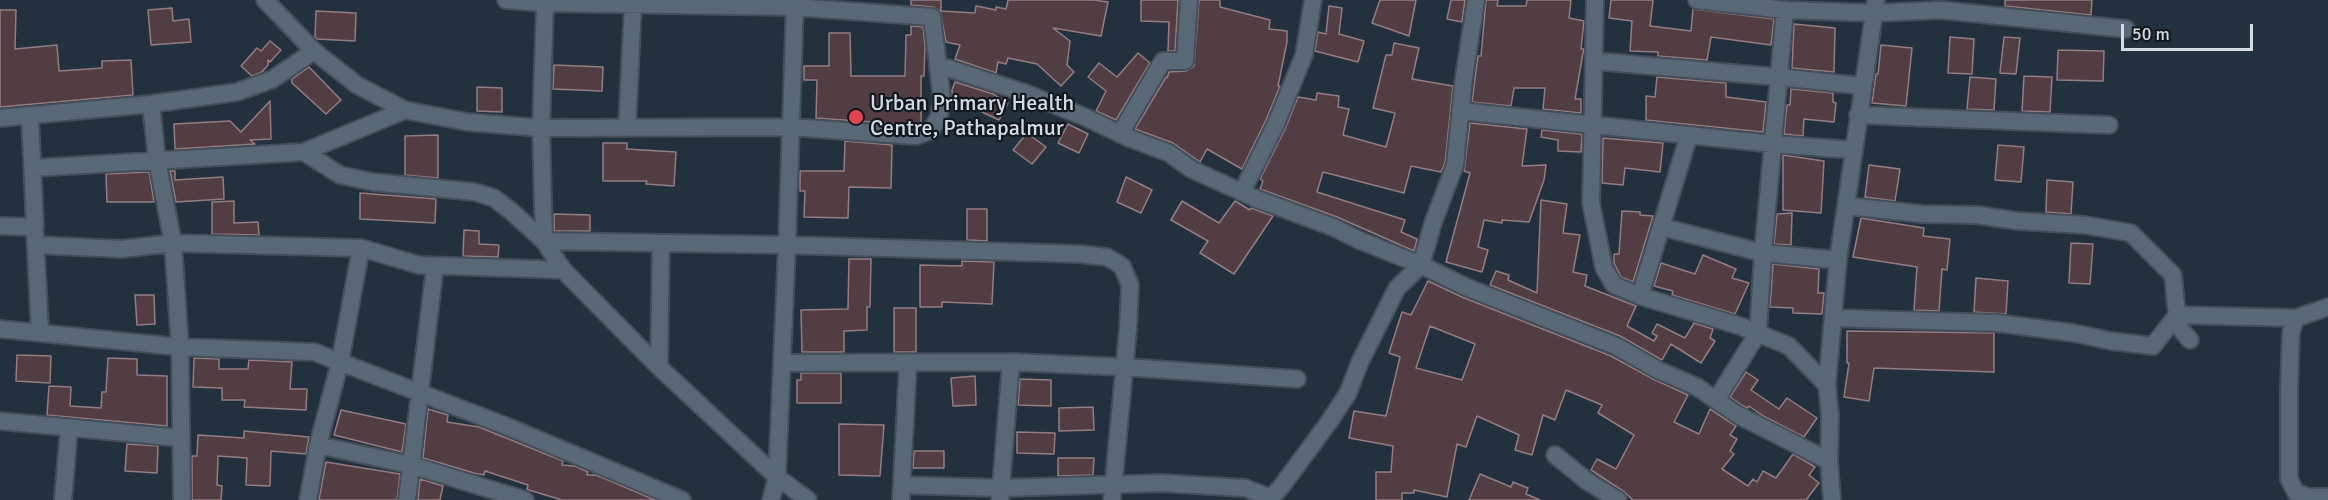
<!DOCTYPE html>
<style>
body{margin:0}
#map{position:relative;width:2328px;height:500px;overflow:hidden;background:#23313f;font-family:Signika,sans-serif}
canvas{display:block}
.scale{position:absolute;left:2121px;top:24px;width:132px;height:27px;box-sizing:border-box;border:3px solid #d3dbe4;border-top:0;padding-left:8px;font-size:18px;line-height:21px;white-space:nowrap;color:#d3dbe4;-webkit-text-stroke:4px #12181e;paint-order:stroke}
</style>
<div id="map">
<canvas width="2328" height="500"></canvas>
<div class="scale">50 m</div>
</div>
<script>
const g = document.querySelector('canvas').getContext('2d');
g.lineJoin = 'round';
function paint(path, color) { g.fillStyle = color; g.fill(path, 'evenodd'); }
const poly = rows => new Path2D(rows.map(r => 'M' + r).join(''));
function strokePath(path, color, width, dash) { g.strokeStyle = color; g.lineWidth = width; g.lineCap = dash ? 'butt' : 'round'; g.setLineDash(dash || []); g.stroke(path); }
function write(font, color, halo, rows, align = 'center') {
  g.font = font + ' Signika,sans-serif'; g.lineWidth = 4.5; g.setLineDash([]); g.textBaseline = 'middle'; g.strokeStyle = halo; g.fillStyle = color; for (const [text, x, y, turn = 0] of rows) {
    g.save(); g.translate(x, y); g.rotate((+turn || 0) * Math.PI / 180); g.textAlign = isNaN(turn) ? turn : align; if (halo) g.strokeText(text, 0, 0); g.fillText(text, 0, 0); g.restore();
  }
}
const building = poly([
 [911,0,941,0,941,11,975,13,976,6,996,10,996,7,1006,9,1008,0,1094,0,1108,2,1101,36,1053,28,1070,41,1067,65,1074,72,1061,86,1037,64,1008,58,1006,64,998,62,996,73,955,59,960,45,946,42,940,11,933,7,911,5,911,0],
 [1141,0,1178,0,1175,51,1168,51,1169,22,1141,21,1141,0],
 [1199,0,1220,0,1220,7,1270,20,1269,29,1287,31,1287,42,1278,86,1280,86,1266,120,1242,169,1207,149,1200,162,1173,143,1135,129,1166,77,1167,78,1169,72,1186,71,1194,66,1199,0],
 [1380,0,1416,0,1409,36,1372,23,1380,0],
 [1451,0,1465,0,1462,22,1447,19,1451,0],
 [1486,0,1498,0,1497,6,1526,6,1527,0,1571,0,1569,18,1584,21,1581,49,1584,49,1583,53,1575,99,1581,99,1581,113,1543,109,1545,88,1514,88,1511,106,1472,102,1478,56,1481,56,1486,0],
 [1611,0,1653,0,1650,26,1691,31,1693,9,1774,19,1771,45,1711,37,1707,60,1658,56,1658,52,1630,51,1632,21,1609,18,1611,0],
 [2005,0,2092,0,2091,15,2005,6,2005,0],
 [1329,6,1342,8,1339,34,1364,41,1358,62,1315,51,1318,32,1326,34,1329,6],
 [172,8,173,21,189,19,191,42,151,45,148,10,172,8],
 [0,10,16,10,15,49,57,45,59,71,102,68,102,61,131,60,133,95,0,107,0,10],
 [316,11,356,13,355,41,317,39,315,37,316,11],
 [1794,24,1835,28,1834,72,1792,68,1794,24],
 [911,26,923,27,925,46,924,76,921,76,921,123,914,125,816,118,817,80,804,80,804,66,829,66,829,33,850,33,851,76,905,76,906,35,911,35,911,26],
 [1950,37,1974,39,1972,74,1948,73,1950,37],
 [2004,37,2020,38,2016,74,2000,73,2004,37],
 [270,41,281,50,270,62,268,60,268,65,262,72,252,76,241,66,257,48,261,51,270,41],
 [1394,43,1419,48,1412,79,1453,86,1445,163,1441,172,1411,166,1404,193,1323,172,1317,192,1405,220,1401,232,1417,239,1414,251,1337,217,1260,189,1263,181,1260,179,1285,129,1298,97,1316,100,1317,93,1339,96,1338,107,1349,109,1343,135,1386,147,1395,113,1373,108,1386,55,1392,55,1394,43],
 [1881,45,1912,48,1906,106,1872,103,1876,74,1878,74,1881,45],
 [2058,50,2104,51,2103,81,2057,80,2058,50],
 [1138,53,1150,63,1116,120,1096,111,1106,91,1088,77,1099,63,1117,77,1138,53],
 [554,65,603,67,602,91,553,89,554,65],
 [309,67,341,100,326,114,292,83,292,79,309,67],
 [2024,76,2052,77,2050,112,2022,111,2024,76],
 [1657,77,1726,83,1726,97,1766,102,1763,132,1646,120,1646,96,1655,97,1657,77],
 [1970,77,1996,79,1994,110,1967,109,1970,77],
 [955,82,993,94,1008,103,999,120,952,98,952,90,955,82],
 [477,87,502,88,502,112,477,111,477,87],
 [1791,89,1833,93,1833,102,1836,103,1834,122,1804,119,1803,136,1784,134,1787,105,1790,105,1791,89],
 [270,101,271,139,250,140,255,144,175,149,174,124,230,121,241,132,270,101],
 [1470,123,1527,129,1522,166,1546,165,1544,180,1529,222,1502,220,1502,223,1484,220,1478,247,1488,250,1482,272,1446,262,1470,173,1464,171,1470,123],
 [1068,124,1088,134,1079,153,1058,143,1068,124],
 [1542,130,1580,134,1582,135,1581,152,1558,151,1558,140,1541,137,1542,130],
 [1027,133,1046,147,1032,164,1013,150,1027,133],
 [438,135,438,178,405,175,405,136,438,135],
 [1603,138,1663,143,1660,172,1625,168,1623,185,1602,183,1603,138],
 [845,141,892,145,891,188,849,187,848,218,804,217,805,191,800,191,800,171,844,171,845,141],
 [603,143,627,143,627,149,676,152,674,186,646,184,647,181,603,181,603,143],
 [1998,145,2024,147,2021,182,1995,180,1998,145],
 [1783,155,1824,161,1821,213,1783,210,1783,155],
 [1869,165,1900,169,1895,201,1865,197,1869,165],
 [170,171,175,171,175,180,223,177,224,199,176,202,170,171],
 [149,172,154,202,107,202,106,174,149,172],
 [1126,177,1152,190,1141,213,1117,202,1126,177],
 [2047,180,2073,182,2071,214,2046,212,2047,180],
 [360,193,436,199,435,223,360,219,360,193],
 [1541,200,1567,204,1563,233,1580,235,1573,272,1587,275,1585,286,1636,306,1627,326,1654,341,1657,336,1652,333,1657,324,1685,338,1694,323,1713,329,1710,338,1715,341,1701,363,1671,344,1662,360,1620,336,1490,285,1496,271,1509,275,1508,280,1537,293,1541,200],
 [234,201,234,223,258,222,259,235,212,234,212,202,234,201],
 [1182,201,1219,223,1235,201,1250,210,1251,208,1273,216,1234,274,1200,253,1208,241,1171,220,1182,201],
 [967,209,987,209,987,241,967,240,967,209],
 [1622,211,1640,212,1640,215,1653,216,1633,282,1621,277,1614,263,1614,254,1619,254,1622,211],
 [1792,213,1791,245,1774,244,1777,214,1792,213],
 [554,214,590,215,590,231,554,231,554,214],
 [1861,218,1924,228,1923,236,1950,239,1947,270,1942,269,1939,311,1914,310,1917,267,1853,257,1861,218],
 [464,230,479,231,479,244,499,245,498,257,463,256,464,230],
 [2071,243,2093,244,2090,284,2069,283,2071,243],
 [1703,255,1736,269,1732,278,1749,283,1735,314,1672,295,1673,291,1654,286,1661,263,1695,274,1703,255],
 [849,259,871,259,870,307,867,307,867,330,844,331,844,352,802,352,801,310,848,309,849,259],
 [962,261,994,262,992,304,942,302,942,307,920,307,920,265,962,266,962,261],
 [1773,264,1819,269,1818,293,1824,293,1822,314,1793,313,1793,308,1770,307,1773,264],
 [1976,278,2008,281,2006,314,1974,312,1976,278],
 [1428,281,1462,297,1611,356,1653,379,1688,395,1674,422,1699,434,1710,409,1736,426,1730,435,1737,439,1730,451,1734,454,1722,469,1748,486,1753,479,1757,482,1763,471,1776,478,1793,454,1815,467,1809,475,1819,483,1806,500,1633,500,1623,491,1591,470,1597,459,1616,469,1634,435,1598,413,1602,405,1566,390,1555,420,1543,415,1532,455,1515,450,1519,435,1477,416,1466,447,1457,444,1447,497,1414,490,1414,493,1402,493,1402,500,1376,500,1376,472,1391,472,1393,446,1349,438,1354,411,1386,416,1400,357,1389,353,1402,312,1411,315,1428,281],
 [1430,326,1475,344,1462,380,1416,368,1430,326],
 [135,295,154,295,155,324,137,325,135,295],
 [894,308,916,308,916,352,894,352,894,308],
 [1847,331,1994,333,1994,372,1874,368,1869,401,1844,397,1849,363,1847,363,1847,331],
 [17,355,51,356,50,383,16,381,17,355],
 [108,358,137,359,137,375,167,376,167,426,47,415,49,386,71,387,70,406,101,408,102,392,106,392,108,358],
 [194,358,219,359,219,369,248,369,249,360,292,362,290,389,307,389,306,410,244,407,245,400,222,400,222,388,193,387,194,358],
 [1746,372,1758,380,1751,390,1779,409,1787,398,1817,418,1804,437,1763,416,1749,406,1748,408,1743,406,1730,397,1746,372],
 [801,373,841,373,841,403,797,403,797,380,801,380,801,373],
 [975,376,976,405,953,406,951,378,975,376],
 [1020,379,1051,380,1051,406,1018,405,1020,379],
 [1093,407,1094,430,1059,431,1059,408,1093,407],
 [428,409,448,415,447,422,479,427,563,461,562,465,575,466,588,472,587,475,596,475,655,500,562,500,529,490,527,489,528,485,485,471,484,475,474,473,423,458,428,409],
 [341,410,406,424,402,452,334,435,341,410],
 [839,424,884,425,880,476,839,475,839,424],
 [244,431,309,437,306,454,271,451,270,486,246,485,247,458,218,456,217,485,222,486,221,500,192,500,192,456,197,456,198,435,244,438,244,431],
 [1017,432,1055,433,1054,454,1017,453,1017,432],
 [127,444,158,446,157,473,125,471,127,444],
 [914,451,944,451,944,468,913,468,914,451],
 [1058,458,1094,458,1093,475,1058,476,1058,458],
 [326,462,400,474,397,500,319,500,326,462],
 [1480,474,1511,487,1513,482,1528,488,1526,494,1540,500,1469,500,1480,474],
 [420,479,443,486,440,500,418,500,420,479]
]);
const minor = poly([
 [265,0,314,51,357,85,405,110,467,122,541,128,544,241],
 [506,0,545,3,545,0],
 [1595,0,1591,203,1604,268,1614,285,1640,296,1740,326,1789,346,1827,385,1830,416,1829,461,1832,500],
 [1697,0,1785,10,1875,13,1941,10,2126,29],
 [545,3,794,7,932,17,942,99,939,117,931,130,916,136,790,127,541,128,545,3],
 [1595,61,1778,77,1863,86],
 [938,65,1025,93,1085,117,1129,138,1169,153,1191,169,1257,199,1333,227,1359,240,1421,265,1466,287,1616,346,1658,370,1697,387,1738,415,1829,461],
 [1461,111,1773,144,1853,150],
 [1858,115,2109,125],
 [0,118,151,104,237,92,273,79,314,51],
 [627,128,633,5],
 [1120,134,1163,61,1185,61,1189,0],
 [304,152,340,175,373,182,475,192,494,198,511,211,544,241],
 [33,168,304,152,405,110],
 [1242,192,1276,124,1304,55,1313,0],
 [1847,206,1922,214,1977,215,2018,221,2085,225,2131,233,2173,275,2178,326,2190,340],
 [0,226,35,227,30,116],
 [1662,227,1763,253,1838,260],
 [35,234,40,332],
 [36,245,122,249,173,243,157,160,151,104],
 [563,270,419,265,361,248,173,243,180,347,314,352,506,426,682,500],
 [1640,296,1689,135],
 [2328,307,2296,318,2291,332,2289,389,2289,479,2296,493,2310,497,2328,497],
 [1833,318,1997,323,2074,333,2111,341,2153,346,2177,315,2296,318],
 [0,329,180,347,182,500],
 [1011,362,1124,367,1297,379],
 [782,363,1011,362,1000,500],
 [659,367,661,243],
 [1827,385,1838,260,1876,0],
 [1716,400,1758,333,1763,253,1785,10],
 [0,421,180,438],
 [318,445,411,465,525,500],
 [1555,455,1587,481,1618,500],
 [902,485,1001,488,1161,483,1245,488,1271,498],
 [63,500,69,428],
 [308,500,318,445,340,362,361,248],
 [407,500,435,266],
 [771,500,777,477,659,367,563,270,544,241,787,245,795,0],
 [808,500,777,477,787,245,1079,254,1107,257,1122,266,1130,285,1128,329,1112,500],
 [901,500,908,363],
 [1269,500,1281,487,1329,422,1348,393,1360,362,1397,288,1421,265,1433,223,1455,165,1464,77,1476,0]
]);
const markers = [
 [856,117,8,"#e0444e"]
];
const poiNames = [
 ["Urban Primary Health",870,104],
 ["Centre, Pathapalmur",870,129]
];
paint(building, '#523d43');
strokePath(building, '#947c83', 1.5);
strokePath(minor, '#444f5a', 20);
strokePath(minor, '#596877', 16);
for (const [x, y, r, color] of markers) { const dot = new Path2D(); dot.arc(x, y, r, 0, 2 * Math.PI); g.fillStyle = color; g.fill(dot); strokePath(dot, '#12181e', 2); }
write('22px', '#d3dbe4', '#12181e', poiNames, 'left');
</script>
